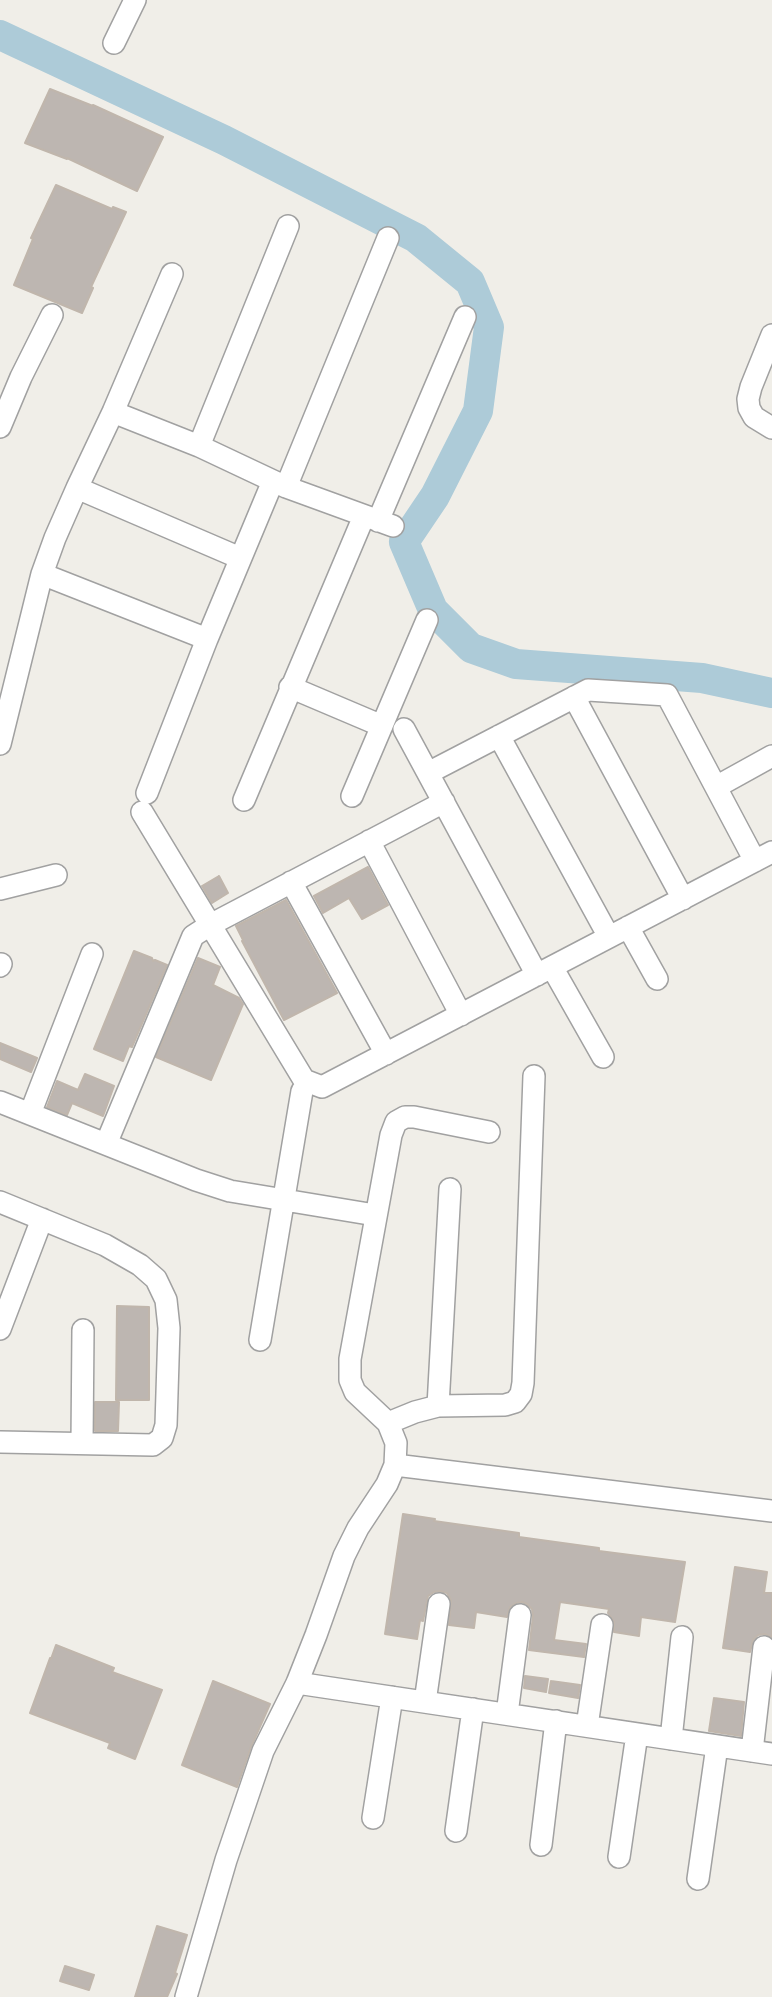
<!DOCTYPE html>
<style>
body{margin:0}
canvas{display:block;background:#f0eee8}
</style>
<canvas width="772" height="1997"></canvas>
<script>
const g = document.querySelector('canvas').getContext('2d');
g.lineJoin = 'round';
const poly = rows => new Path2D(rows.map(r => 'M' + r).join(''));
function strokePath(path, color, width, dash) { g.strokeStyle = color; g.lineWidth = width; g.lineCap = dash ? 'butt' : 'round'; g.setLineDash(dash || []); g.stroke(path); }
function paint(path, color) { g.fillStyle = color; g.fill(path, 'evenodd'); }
const river = poly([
 [0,35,224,140,416,238,470,282,489,327,478,411,435,496,404,542,433,610,471,648,516,664,702,678,772,693]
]);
const building = poly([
 [50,89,93,106,93,105,163,137,137,191,67,158,67,159,25,143,50,89],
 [56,185,112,209,113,207,126,212,91,287,93,288,82,313,14,285,33,239,31,238,56,185],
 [368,867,388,905,362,919,349,898,323,913,314,896,368,867],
 [219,876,228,893,212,903,202,886,219,876],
 [286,900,337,993,284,1020,242,941,243,940,236,926,286,900],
 [134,951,152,958,153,961,155,960,167,965,132,1047,129,1046,123,1061,94,1049,134,951],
 [198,958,220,967,213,985,239,998,243,1004,211,1080,156,1057,198,958],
 [0,1043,37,1058,31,1072,0,1059,0,1043],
 [85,1074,114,1086,103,1116,72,1103,67,1115,47,1107,57,1081,78,1090,85,1074],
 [117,1306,149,1307,149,1400,116,1400,117,1306],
 [95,1402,119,1402,118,1431,95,1431,95,1402],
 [403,1514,435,1519,434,1521,519,1533,519,1537,599,1548,599,1551,685,1562,675,1622,641,1617,639,1636,614,1632,614,1621,608,1613,609,1609,560,1602,554,1640,586,1644,584,1657,529,1650,533,1616,532,1609,527,1604,522,1602,516,1603,510,1607,507,1617,476,1612,474,1628,449,1625,451,1600,447,1593,440,1591,434,1592,428,1596,423,1621,420,1620,417,1639,385,1634,403,1514],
 [735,1567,767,1572,764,1593,772,1593,772,1637,765,1634,758,1635,753,1640,750,1652,723,1648,735,1567],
 [56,1645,114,1668,112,1672,162,1690,135,1759,108,1748,110,1743,30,1713,50,1658,51,1659,56,1645],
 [525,1676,548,1679,546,1692,524,1688,525,1676],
 [213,1681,270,1704,251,1747,237,1787,182,1765,213,1681],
 [551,1681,580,1685,578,1698,549,1693,551,1681],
 [714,1698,744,1702,741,1736,709,1731,714,1698],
 [157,1926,187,1935,175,1973,177,1974,167,1997,135,1997,157,1926],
 [65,1966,94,1975,89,1990,60,1981,65,1966]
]);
const minor = poly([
 [114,43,135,0],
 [772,335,751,387,748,399,749,408,754,417,772,428],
 [113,412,199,446,286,487,393,526],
 [0,427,21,377,52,315],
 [199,446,288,226],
 [286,487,388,238],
 [77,488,240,558],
 [378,521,465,317],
 [42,574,207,639],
 [290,687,382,726],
 [574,697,683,899],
 [404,729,537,975],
 [499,736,609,937],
 [0,744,42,574,55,538,77,488,113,412,172,274],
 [428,773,588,690,667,695,755,861],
 [716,787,772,756],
 [147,793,207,639,273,481],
 [352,796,427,620],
 [244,800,364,516],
 [142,812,304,1080,322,1087,772,852],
 [369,841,461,1015],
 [291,882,386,1054],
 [0,889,56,875],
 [628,927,657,979],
 [0,966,1,964],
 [552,967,603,1057],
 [0,1102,196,1180,230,1191,375,1215],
 [30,1114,92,954],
 [106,1144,193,936,210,925,444,802],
 [0,1202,105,1245,140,1265,156,1279,166,1300,169,1328,166,1425,162,1438,153,1445,0,1442],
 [0,1329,42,1219],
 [260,1340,302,1091],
 [438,1406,450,1189],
 [388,1423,415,1412,438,1406,505,1405,515,1402,521,1394,523,1383,534,1076],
 [82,1443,83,1330],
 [395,1465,772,1511],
 [297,1683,772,1754],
 [425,1702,439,1604],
 [507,1714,520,1615],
 [587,1726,602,1625],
 [671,1739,682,1637],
 [752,1751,764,1647],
 [373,1818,392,1697],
 [456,1831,473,1709],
 [541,1845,556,1721],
 [619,1857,637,1734],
 [698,1879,717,1746],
 [186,1997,226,1860,263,1751,297,1683,316,1635,344,1556,358,1528,387,1484,395,1465,396,1443,388,1423,355,1392,350,1380,350,1359,391,1135,396,1122,405,1117,414,1117,489,1132]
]);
strokePath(river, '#adcbd8', 30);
paint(building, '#bdb6b1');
strokePath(building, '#c0b6ac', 2);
strokePath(minor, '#a1a1a1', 24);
strokePath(minor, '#fff', 21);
</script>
